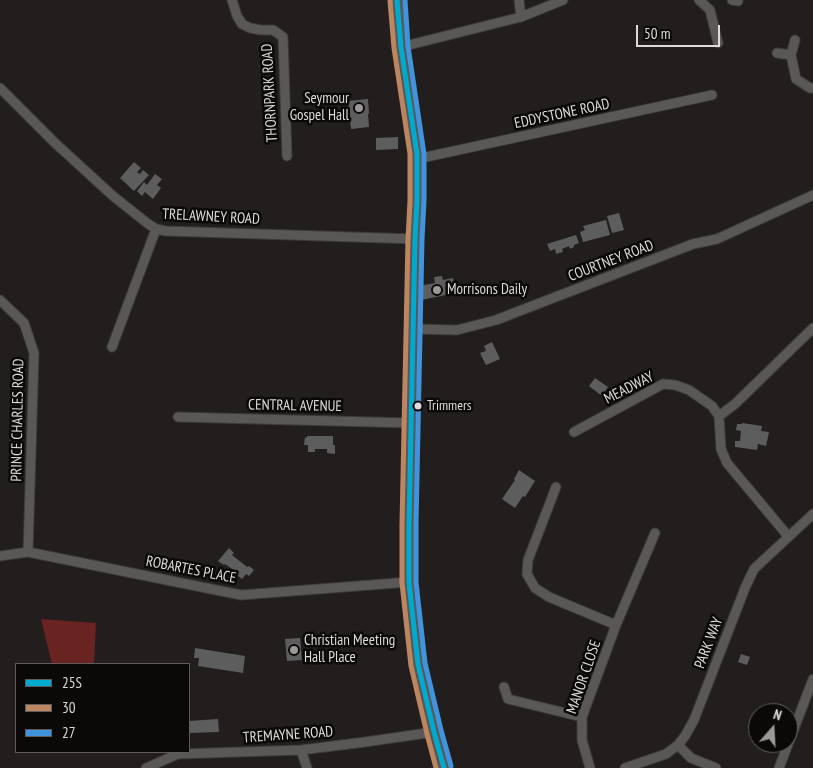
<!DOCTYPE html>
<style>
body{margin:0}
#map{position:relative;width:813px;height:768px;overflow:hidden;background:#221e1e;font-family:"PT Sans Narrow",sans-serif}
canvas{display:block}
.legend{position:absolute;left:15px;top:663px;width:175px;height:90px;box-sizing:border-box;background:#0b0808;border:1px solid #605c5c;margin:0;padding:6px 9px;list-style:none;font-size:15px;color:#dfdad9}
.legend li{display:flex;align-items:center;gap:10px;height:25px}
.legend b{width:25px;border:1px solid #605c5c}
.north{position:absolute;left:748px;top:703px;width:50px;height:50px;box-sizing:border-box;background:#0b0808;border:1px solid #605c5c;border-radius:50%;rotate:19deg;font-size:14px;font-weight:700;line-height:20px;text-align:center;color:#dfdad9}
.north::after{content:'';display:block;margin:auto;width:18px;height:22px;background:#9d9898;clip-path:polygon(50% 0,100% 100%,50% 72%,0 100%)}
.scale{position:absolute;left:636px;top:25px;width:84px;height:22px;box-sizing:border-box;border:2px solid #dfdad9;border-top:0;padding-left:6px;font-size:15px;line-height:18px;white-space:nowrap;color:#dfdad9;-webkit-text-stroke:4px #0b0808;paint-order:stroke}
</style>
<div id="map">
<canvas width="813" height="768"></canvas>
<ul class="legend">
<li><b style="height:6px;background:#00a9ce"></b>25S</li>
<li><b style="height:6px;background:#bb8660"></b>30</li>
<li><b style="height:6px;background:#4094de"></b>27</li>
</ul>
<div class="north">N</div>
<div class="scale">50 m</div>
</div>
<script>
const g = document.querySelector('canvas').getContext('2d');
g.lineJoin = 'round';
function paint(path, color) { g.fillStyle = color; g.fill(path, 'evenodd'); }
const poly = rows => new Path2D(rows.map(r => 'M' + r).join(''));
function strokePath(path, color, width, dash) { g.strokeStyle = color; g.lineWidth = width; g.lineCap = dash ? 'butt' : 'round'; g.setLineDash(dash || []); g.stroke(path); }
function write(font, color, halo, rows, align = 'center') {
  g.font = font + ' "PT Sans Narrow",sans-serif'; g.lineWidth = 5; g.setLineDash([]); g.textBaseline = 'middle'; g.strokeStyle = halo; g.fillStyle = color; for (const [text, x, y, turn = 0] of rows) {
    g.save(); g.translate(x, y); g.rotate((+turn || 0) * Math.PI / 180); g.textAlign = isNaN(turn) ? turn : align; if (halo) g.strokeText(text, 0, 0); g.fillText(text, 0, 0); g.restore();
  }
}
const green = poly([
 [41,619,96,623,94,664,52,664]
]);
const building = poly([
 [368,99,369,114,368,114,369,127,351,129,348,101],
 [398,137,398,149,376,150,376,138],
 [134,162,141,168,137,172,140,174,143,170,149,175,134,191,120,178],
 [155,174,162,179,157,185,161,188,153,199,145,192,142,196,137,191,144,182,147,185],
 [619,213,624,230,612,233,607,216],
 [606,220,610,235,583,242,580,232,585,230,583,226],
 [576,235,579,243,574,245,574,247,570,249,569,246,562,249,563,252,556,254,555,249,550,251,547,244],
 [442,276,443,280,453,278,456,293,421,300,418,286,435,283,434,277],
 [492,342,500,359,486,365,480,353,486,351,484,346],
 [595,378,608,387,602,396,589,386],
 [742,423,762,426,761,431,769,432,766,446,758,444,757,450,735,447,735,441,740,441,741,431,736,430,737,424,742,424],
 [307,436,333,436,333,445,335,445,335,454,327,453,327,449,315,449,315,452,308,452,308,445,304,445,305,437,307,438],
 [519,470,535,481,525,497,523,496,515,508,502,499,515,480,514,479],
 [229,548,234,553,232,555,247,567,249,566,254,570,249,576,246,574,242,579,234,573,235,571,225,564,224,565,218,561],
 [300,638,302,660,287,661,285,639],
 [195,648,245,656,243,673,198,666,199,658,194,658],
 [741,654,750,657,747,665,738,662],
 [218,719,219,732,189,733,189,721]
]);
const minor = poly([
 [232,0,237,16,242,24,250,28,261,30,273,30,283,37,287,156],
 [519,0,521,17],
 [699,0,710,10,718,43],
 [732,0,738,1],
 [795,40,791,55,796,79,810,88,813,88],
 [401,47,521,17,563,0],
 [777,53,791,55],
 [0,88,54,142,113,196,147,223,156,229,166,231,415,239],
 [417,159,712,95],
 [0,300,24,323,34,353,28,552],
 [413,329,457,330,496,320,693,244,717,239,813,195],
 [112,347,156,229],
 [719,416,735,404,813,328],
 [178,417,412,423],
 [574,432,663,384,675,385,689,390,712,406,719,416,721,449,727,463,788,536],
 [556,487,528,560,527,574,535,588,549,597,616,625],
 [0,556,28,552,241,595,409,582],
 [504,687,508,699,582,717],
 [678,745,691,758,716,768],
 [301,750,307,768],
 [146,768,178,754,301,750,365,742,434,732],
 [590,768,582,740,582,717,616,625,655,533],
 [625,768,666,754,678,745,685,736,694,720,745,588,754,569,813,514],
 [779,768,813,679]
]);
const tertiary = poly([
 [397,0,401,47,416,145,417,154,417,201,415,239,409,524,409,582,418,664,434,732,444,768]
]);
const bus1 = poly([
 [397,0,401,47,417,154,417,201,415,239,409,524,409,582,418,664,434,732,444,768]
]);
const bus2 = poly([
 [390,1,394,48,410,154,410,201,408,239,402,524,402,583,411,666,427,734,436,768]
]);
const bus3 = poly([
 [405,0,408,46,424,154,424,201,422,239,416,524,416,582,425,663,441,730,451,766]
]);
const markers = [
 [359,108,5,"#9d9898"],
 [437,290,5,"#9d9898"],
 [418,406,4.5,"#dfdad9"],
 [294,650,5,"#9d9898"]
];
const busNames = [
 ["Trimmers",427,406]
];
const streetNames = [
 ["THORNPARK ROAD",270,93,-93],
 ["EDDYSTONE ROAD",562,114,-12],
 ["TRELAWNEY ROAD",211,217,3],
 ["COURTNEY ROAD",611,261,-21],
 ["MEADWAY",629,388,-27],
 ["CENTRAL AVENUE",295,406,1],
 ["PRINCE CHARLES ROAD",18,420,-89],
 ["ROBARTES PLACE",191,570,11],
 ["PARK WAY",709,643,-69],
 ["MANOR CLOSE",584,677,-71],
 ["TREMAYNE ROAD",288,735,-4]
];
const poiNames = [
 ["Seymour",349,99,"right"],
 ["Gospel Hall",349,116,"right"],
 ["Morrisons Daily",447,290],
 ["Christian Meeting",304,641],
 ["Hall Place",304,658]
];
paint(green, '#692320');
paint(building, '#5d5d5d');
strokePath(minor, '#3d3a3a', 11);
strokePath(tertiary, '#3d3a3a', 13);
strokePath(minor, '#5a5757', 9);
strokePath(tertiary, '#5a5757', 11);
strokePath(bus1, '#00a9ce', 5);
strokePath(bus2, '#bb8660', 5);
strokePath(bus3, '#4094de', 5);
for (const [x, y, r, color] of markers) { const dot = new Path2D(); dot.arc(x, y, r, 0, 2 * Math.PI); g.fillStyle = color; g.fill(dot); strokePath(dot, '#0b0808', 2); }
write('14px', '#dfdad9', '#0b0808', busNames, 'left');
write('15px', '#dfdad9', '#0b0808', streetNames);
write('15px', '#dfdad9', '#0b0808', poiNames, 'left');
</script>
